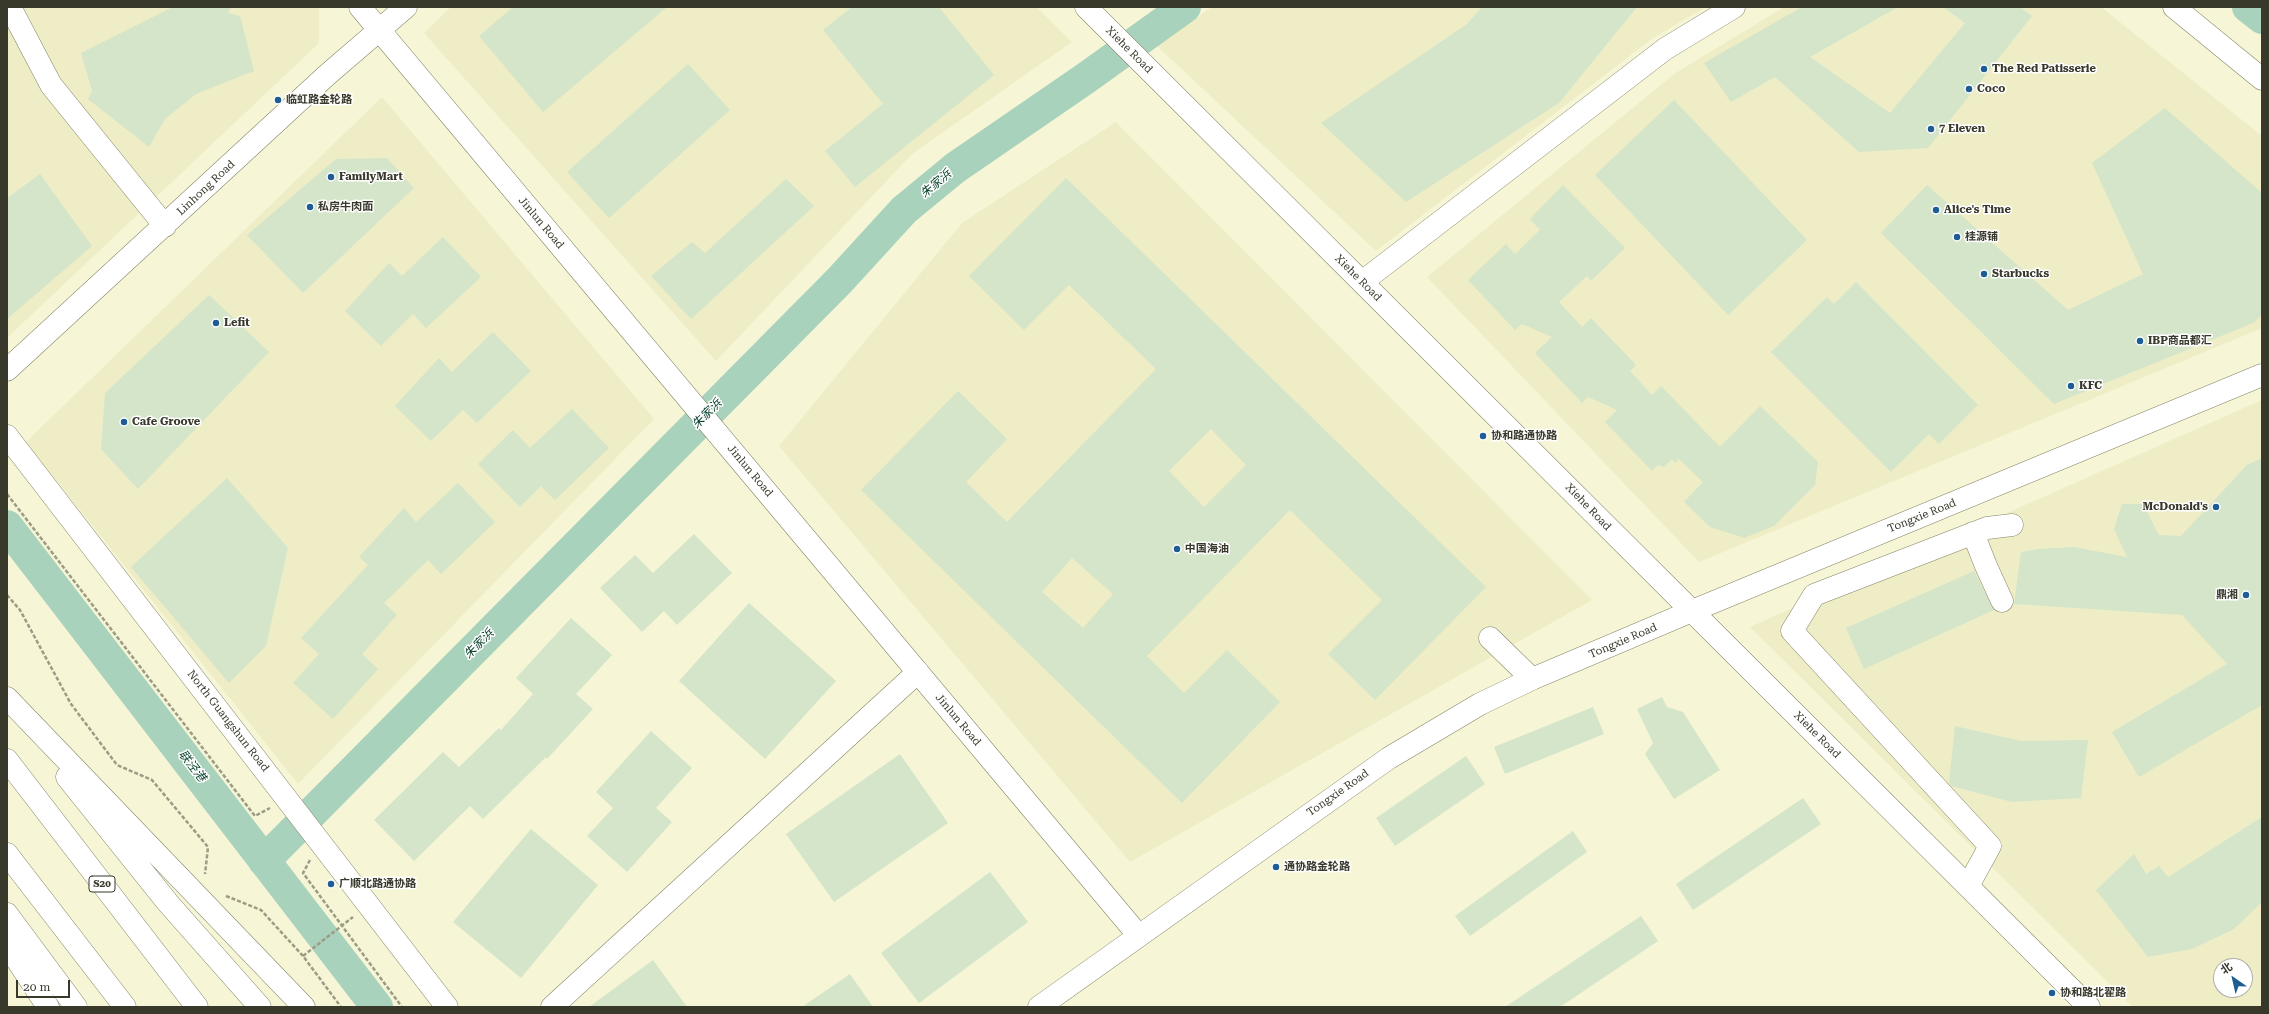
<!DOCTYPE html>
<meta charset="utf-8">
<style>
body{margin:0}
#map{position:relative;width:2269px;height:1014px;overflow:hidden;background:#f6f5d6;font-family:"Roboto Serif","Noto Sans SC",serif}
canvas{display:block}
.frame{position:absolute;inset:0;border:8px solid #38382b;pointer-events:none}
.north{position:absolute;left:2213px;top:958px;width:40px;height:40px;box-sizing:border-box;background:#fff;border:1px solid #afafaa;border-radius:50%;rotate:326deg;font-size:11px;font-weight:700;line-height:16px;text-align:center;color:#38382b}
.north::after{content:'';display:block;margin:auto;width:14px;height:18px;background:#1e5d93;clip-path:polygon(50% 0,100% 100%,50% 72%,0 100%)}
.scale{position:absolute;left:16px;top:980px;width:54px;height:18px;box-sizing:border-box;border:2px solid #38382b;border-top:0;padding-left:5px;font-size:12px;line-height:14px;white-space:nowrap;color:#38382b;-webkit-text-stroke:3px #fff;paint-order:stroke}
</style>
<div id="map">
<canvas width="2269" height="1014"></canvas>
<div class="frame"></div>
<div class="north">北</div>
<div class="scale">20 m</div>
</div>
<script>
const g = document.querySelector('canvas').getContext('2d');
g.lineJoin = 'round';
function paint(path, color) { g.fillStyle = color; g.fill(path, 'evenodd'); }
const poly = rows => new Path2D(rows.map(r => 'M' + r).join(''));
function strokePath(path, color, width, dash) { g.strokeStyle = color; g.lineWidth = width; g.lineCap = dash ? 'butt' : 'round'; g.setLineDash(dash || []); g.stroke(path); }
function write(font, color, halo, rows, align = 'center') {
  g.font = font + ' "Roboto Serif","Noto Sans SC",serif'; g.lineWidth = 3; g.setLineDash([]); g.textBaseline = 'middle'; g.strokeStyle = halo; g.fillStyle = color; for (const [text, x, y, turn = 0] of rows) {
    g.save(); g.translate(x, y); g.rotate((+turn || 0) * Math.PI / 180); g.textAlign = isNaN(turn) ? turn : align; if (halo) g.strokeText(text, 0, 0); g.fillText(text, 0, 0); g.restore();
  }
}
const built = poly([
 [7,7,319,7,319,43,7,338],
 [451,7,1037,7,1072,42,912,154,716,361,424,33],
 [1212,7,1706,7,1653,38,1376,251,1157,46],
 [1784,7,2101,7,2262,136,2262,328,1699,562,1427,277,1674,74],
 [382,97,654,419,298,784,26,442],
 [1116,122,1592,600,1130,862,779,446,962,223],
 [2262,400,2262,1007,2133,1007,1750,627],
 [2221,966,2245,966,2245,990,2221,990]
]);
const river = poly([
 [2248,7,2262,18],
 [7,526,377,1007],
 [264,861,839,281,904,210,955,168,1086,78,1185,7]
]);
const building = poly([
 [173,7,231,7,228,13,240,16,254,71,196,94,165,119,149,147,88,99,92,91,81,53],
 [513,7,667,7,543,112,479,36],
 [852,7,939,7,994,75,855,187,825,151,883,104,823,30],
 [1482,7,1637,7,1559,103,1406,202,1321,123,1467,24],
 [1802,7,1898,7,1810,57,1890,113,1965,23,1943,7,2020,7,2032,16,1928,148,1859,152,1775,77,1731,102,1704,63],
 [688,64,730,110,609,218,567,172],
 [1674,100,1807,240,1728,315,1595,175],
 [2165,108,2262,193,2262,315,2253,323,2054,404,1881,233,1927,185,2068,310,2143,274,2092,163],
 [387,158,414,188,303,293,247,235,336,159],
 [40,174,92,246,7,319,7,198],
 [1066,178,1486,587,1375,700,1328,654,1382,600,1290,510,1147,656,1184,693,1227,650,1280,702,1182,803,861,490,958,391,1007,439,966,482,1007,522,1156,369,1069,285,1024,330,969,276],
 [1211,429,1246,465,1204,507,1169,471],
 [1072,558,1113,594,1083,628,1042,592],
 [786,179,814,206,691,319,651,276,692,242,705,253],
 [1563,185,1625,248,1591,281,1587,276,1559,302,1582,327,1591,318,1636,365,1630,371,1652,395,1661,386,1720,447,1760,406,1818,462,1815,485,1774,526,1744,538,1710,527,1684,502,1703,482,1679,459,1675,463,1672,459,1664,467,1658,465,1652,471,1605,422,1617,410,1588,397,1582,403,1535,353,1552,337,1522,324,1515,330,1468,280,1506,244,1515,254,1540,230,1530,219],
 [443,237,481,277,426,328,413,314,381,346,345,311,389,263,402,276],
 [1856,282,1978,405,1939,444,1929,434,1891,472,1771,352,1827,297,1834,304],
 [209,295,269,352,138,489,101,449,105,393],
 [493,332,531,371,477,423,463,410,431,441,395,406,439,358,452,372],
 [572,409,609,448,555,500,541,486,520,507,478,464,513,430,530,448],
 [2262,458,2262,705,2139,777,2112,732,2227,664,2182,615,2014,604,2021,552,2038,549,2074,547,2127,557,2114,529,2122,504,2143,504,2159,535,2181,536,2247,465],
 [227,478,288,548,266,646,229,683,131,567],
 [458,483,495,522,441,574,428,560,384,603,397,615,362,654,378,669,333,719,293,683,319,654,301,638,368,565,359,557,404,508,416,522],
 [694,534,732,573,677,625,664,611,642,632,600,588,635,555,653,573],
 [1974,571,1994,610,1864,669,1846,628],
 [749,603,836,681,765,759,679,681],
 [571,618,612,655,576,694,593,709,547,759,546,757,483,819,470,806,414,861,374,820,443,752,459,767,499,728,501,730,533,694,516,678],
 [1662,697,1667,707,1683,712,1720,770,1674,799,1645,754,1653,743,1637,709],
 [1593,707,1604,734,1505,774,1494,747],
 [1955,726,2021,741,2088,740,2081,798,2012,802,1951,786,1949,783],
 [651,731,692,768,656,808,672,822,627,872,587,836,613,808,596,792],
 [900,754,948,823,834,902,786,834],
 [1466,756,1485,784,1395,846,1376,818],
 [1803,798,1821,824,1693,910,1676,884],
 [2262,817,2262,902,2234,929,2192,949,2148,957,2096,890,2134,854,2146,874,2159,866,2168,877],
 [531,829,598,885,521,978,453,922],
 [1573,831,1587,852,1470,936,1455,916],
 [990,872,1028,922,919,1003,881,953],
 [1641,916,1658,941,1560,1007,1505,1007],
 [653,960,687,1007,589,1007],
 [850,974,873,1007,802,1007]
]);
const path = poly([
 [7,494,255,816,270,808],
 [7,595,20,610,71,704,117,765,152,780,208,847,205,874],
 [310,860,303,873,402,1007],
 [226,896,261,910,303,956,341,1007],
 [303,956,353,917]
]);
const minor = poly([
 [10,7,51,85,165,226],
 [360,7,1139,936],
 [2174,7,2262,79],
 [1362,282,1665,49,1734,7],
 [7,370,327,75,406,7],
 [7,436,447,1007],
 [1973,533,1986,566,2002,601],
 [1490,638,1532,679],
 [1968,886,1990,846,1792,631,1814,595,1987,528,2012,525],
 [552,1007,918,672],
 [1039,1007,1389,758,1480,704,1532,679,1692,611,2262,375]
]);
const major = poly([
 [1086,7,2089,1007]
]);
const highway = poly([
 [7,698,304,1007],
 [7,760,197,1007],
 [67,777,168,903,260,1007],
 [7,854,125,1007],
 [7,914,76,1007],
 [7,945,48,1007]
]);
const markers = [
 [1984,69,4,"#1e5d93"],
 [1969,89,4,"#1e5d93"],
 [278,100,4,"#1e5d93"],
 [1931,129,4,"#1e5d93"],
 [331,177,4,"#1e5d93"],
 [310,207,4,"#1e5d93"],
 [1936,210,4,"#1e5d93"],
 [1957,237,4,"#1e5d93"],
 [1984,274,4,"#1e5d93"],
 [216,323,4,"#1e5d93"],
 [2140,341,4,"#1e5d93"],
 [2071,386,4,"#1e5d93"],
 [124,422,4,"#1e5d93"],
 [1483,436,4,"#1e5d93"],
 [2216,507,4,"#1e5d93"],
 [1177,549,4,"#1e5d93"],
 [2246,595,4,"#1e5d93"],
 [1276,867,4,"#1e5d93"],
 [331,884,4,"#1e5d93"],
 [2052,993,4,"#1e5d93"]
];
const shields = [
 [102,884,26]
];
const shieldNames = [
 ["S20",102,884]
];
const streetNames = [
 ["Xiehe Road",1129,50,45],
 ["Linhong Road",206,188,-43],
 ["Jinlun Road",541,223,50],
 ["Xiehe Road",1358,278,45],
 ["Jinlun Road",750,471,50],
 ["Xiehe Road",1588,507,46],
 ["Tongxie Road",1922,516,-22],
 ["Tongxie Road",1623,641,-23],
 ["Jinlun Road",958,720,50],
 ["North Guangshun Road",228,721,52],
 ["Xiehe Road",1817,735,45],
 ["Tongxie Road",1338,793,-35]
];
const poiNames = [
 ["The Red Patisserie",1992,69],
 ["Coco",1977,89],
 ["临虹路金轮路",286,100],
 ["7 Eleven",1939,129],
 ["FamilyMart",339,177],
 ["私房牛肉面",318,207],
 ["Alice's Time",1944,210],
 ["桂源铺",1965,237],
 ["Starbucks",1992,274],
 ["Lefit",224,323],
 ["IBP商品都汇",2148,341],
 ["KFC",2079,386],
 ["Cafe Groove",132,422],
 ["协和路通协路",1491,436],
 ["McDonald's",2208,507,"right"],
 ["中国海油",1185,549],
 ["鼎湘",2238,595,"right"],
 ["通协路金轮路",1284,867],
 ["广顺北路通协路",339,884],
 ["协和路北翟路",2060,993]
];
const waterNames = [
 ["朱家浜",936,184,-40],
 ["朱家浜",707,414,-45],
 ["朱家浜",479,644,-45],
 ["联泾港",192,766,52]
];
paint(built, '#efedc6');
strokePath(river, '#a8d2bc', 32);
paint(building, '#d4e5ca');
strokePath(minor, '#858467', 23);
strokePath(major, '#858467', 23);
strokePath(highway, '#858467', 23);
strokePath(path, '#9c9b85', 2.5, [4, 2]);
strokePath(minor, '#fff', 22);
strokePath(major, '#fff', 22);
strokePath(highway, '#fff', 22);
for (const [x, y, r, color] of markers) { const dot = new Path2D(); dot.arc(x, y, r, 0, 2 * Math.PI); g.fillStyle = color; g.fill(dot); strokePath(dot, '#fff', 1.5); }
for (const [x, y, w] of shields) { const box = new Path2D(); box.roundRect(x - w / 2, y - 8, w, 16, 3); g.fillStyle = '#fff'; g.fill(box); strokePath(box, '#38382b', 1); }
write('bold 10px', '#38382b', null, shieldNames);
write('11px', '#38382b', '#fff', streetNames);
write('bold 11px', '#38382b', '#fff', poiNames, 'left');
write('italic 12px', '#053e29', '#fff', waterNames);
</script>
